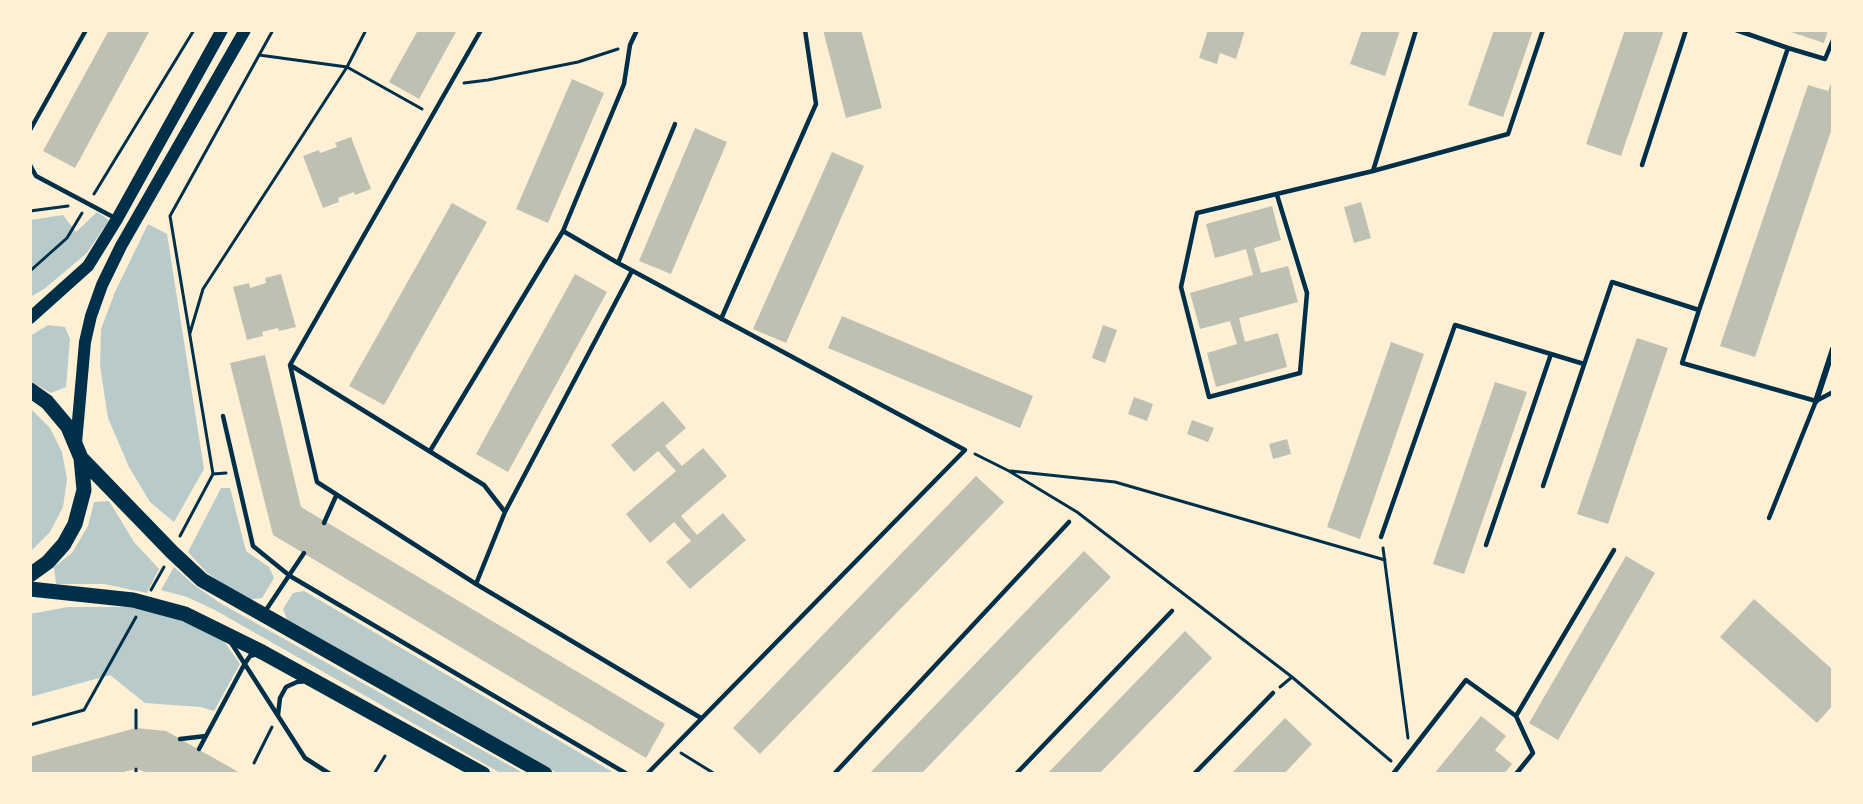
<!DOCTYPE html>
<style>
body{margin:0}
#map{position:relative;width:1863px;height:804px;overflow:hidden;background:#fdf0d5;font-family:"Roboto Condensed",sans-serif}
canvas{display:block}
.frame{position:absolute;inset:0;border:32px solid #fdf0d5;pointer-events:none}
</style>
<div id="map">
<canvas width="1863" height="804"></canvas>
<div class="frame"></div>
</div>
<script>
const g = document.querySelector('canvas').getContext('2d');
g.lineJoin = 'round';
function paint(path, color) { g.fillStyle = color; g.fill(path, 'evenodd'); }
const poly = rows => new Path2D(rows.map(r => 'M' + r).join(''));
function strokePath(path, color, width, dash) { g.strokeStyle = color; g.lineWidth = width; g.lineCap = dash ? 'butt' : 'round'; g.setLineDash(dash || []); g.stroke(path); }
const green = poly([
 [97,212,109,220,87,253,44,289,30,297,30,220,63,215,76,232],
 [148,224,167,234,204,469,174,522,150,502,129,467,108,418,100,366,101,329,115,292],
 [48,325,65,327,70,339,66,387,51,393,30,381,30,336],
 [30,408,50,428,62,452,67,479,63,507,50,532,30,552],
 [221,488,230,488,246,551,269,567,274,578,262,598,247,600,207,573,188,552],
 [109,501,134,542,159,569,147,593,104,584,56,584,54,567,72,553,88,526,94,502],
 [174,567,194,585,220,603,525,774,502,774,215,610,187,597,161,590],
 [304,591,616,774,559,774,288,622,283,609,293,593],
 [68,607,131,607,165,614,221,637,240,664,214,711,201,707,145,703,110,675,30,697,30,614]
]);
const building = poly([
 [109,30,150,30,75,168,43,151],
 [418,30,457,30,419,99,389,82],
 [823,30,861,30,882,108,846,118],
 [1208,30,1245,30,1236,59,1220,53,1217,64,1199,58],
 [1362,30,1400,30,1385,76,1350,64],
 [1494,30,1533,30,1503,117,1468,105],
 [1625,30,1664,30,1621,156,1586,144],
 [1785,30,1828,30,1824,43],
 [1833,78,1833,125,1755,357,1720,346,1808,85,1828,91],
 [572,79,604,93,548,223,516,209],
 [695,128,727,142,671,274,639,261],
 [351,137,371,189,355,195,354,192,338,198,339,202,323,208,303,156,319,150,320,153,337,147,335,143],
 [832,152,864,166,786,343,753,329],
 [1361,202,1371,238,1354,243,1344,207],
 [452,203,487,222,384,405,349,386],
 [1272,206,1281,240,1254,248,1261,273,1288,266,1298,302,1239,318,1245,342,1278,333,1287,367,1216,387,1207,353,1237,344,1230,321,1200,329,1190,293,1253,275,1246,249,1215,258,1206,224],
 [281,274,296,327,279,331,278,328,262,332,263,336,247,340,233,287,249,283,250,288,266,283,265,278],
 [575,274,607,292,508,472,476,454],
 [842,316,1033,396,1020,428,828,348],
 [1103,325,1117,330,1105,363,1092,358],
 [1637,338,1668,348,1608,524,1577,514],
 [1391,342,1424,354,1360,539,1327,527],
 [265,355,301,507,665,724,646,758,273,535,230,363],
 [1495,382,1527,392,1464,574,1433,564],
 [1134,397,1153,404,1147,421,1128,414],
 [663,401,686,428,665,446,682,466,703,448,727,476,681,516,697,535,723,513,746,540,690,589,666,562,691,541,674,522,650,543,626,514,676,471,658,451,634,472,611,445],
 [1192,420,1214,428,1208,442,1187,434],
 [1287,439,1291,454,1273,459,1269,444],
 [976,476,1004,502,760,754,733,728],
 [1084,551,1111,577,921,774,869,774],
 [1626,556,1655,573,1558,740,1529,723],
 [1754,599,1833,670,1833,705,1817,723,1720,637],
 [1185,631,1212,658,1099,774,1047,774],
 [1481,716,1506,736,1495,750,1512,764,1504,774,1434,774],
 [1285,718,1312,744,1284,774,1231,774],
 [136,728,166,731,242,774,152,774,136,769,115,774,30,774,30,757]
]);
const path = poly([
 [259,55,347,67,422,109],
 [464,83,488,80,578,62,618,49],
 [94,194,194,30],
 [30,211,68,206],
 [30,271,67,238,82,213],
 [190,333,203,289,347,67,366,30],
 [975,454,1009,471,1077,512,1292,677,1391,761],
 [1011,471,1115,482,1385,560],
 [213,474,226,473],
 [180,536,213,474,170,216,273,30],
 [1383,548,1408,738],
 [151,590,164,567],
 [1280,687,1292,677],
 [30,725,84,710,136,617],
 [136,728,136,710],
 [681,753,715,774],
 [254,763,272,727],
 [136,774,136,769],
 [374,774,385,756]
]);
const service = poly([
 [481,30,290,365,317,482,476,584,701,718],
 [637,30,630,45,624,84,563,231,618,263,965,450,647,774],
 [1788,48,1825,59,1833,40],
 [30,130,86,30],
 [30,165,36,176,115,218],
 [1642,165,1686,30],
 [1373,171,1416,30],
 [1277,195,1307,293,1300,373,1209,397,1181,287,1197,213,1373,171,1508,134,1543,30],
 [618,263,675,124],
 [1699,310,1788,48,1736,30],
 [721,319,816,104,805,30],
 [290,365,484,485,505,512],
 [223,416,253,546,290,576,627,774],
 [430,451,563,231],
 [1543,486,1612,282,1699,310,1682,363,1816,401],
 [1769,518,1816,401,1833,392],
 [324,523,336,496],
 [1381,537,1455,325,1584,364],
 [1486,545,1551,354],
 [476,584,505,512,632,271],
 [264,613,304,553],
 [230,641,305,758,330,774],
 [278,715,280,698,286,687,297,682,307,681],
 [1516,716,1533,753,1516,774],
 [180,739,206,736],
 [199,749,244,665,250,656,257,654],
 [834,774,1069,522],
 [1016,774,1172,611],
 [1194,774,1273,693],
 [1393,774,1466,680,1516,716,1614,550]
]);
const minor = poly([
 [1816,401,1833,349]
]);
const secondary = poly([
 [30,318,88,266,117,219,222,30],
 [76,443,85,342,91,316,102,285,121,246,245,30]
]);
const primary = poly([
 [30,390,47,402,68,427,81,458,84,490,75,524,64,544,48,562,30,575],
 [81,458,172,552,202,580,545,774],
 [30,589,133,600,185,614,262,652,483,774]
]);
paint(green, '#b9caca');
paint(building, '#bec0b2');
strokePath(path, '#003049', 3);
strokePath(service, '#003049', 4.5);
strokePath(minor, '#003049', 6);
strokePath(secondary, '#003049', 12);
strokePath(primary, '#003049', 15);
</script>
